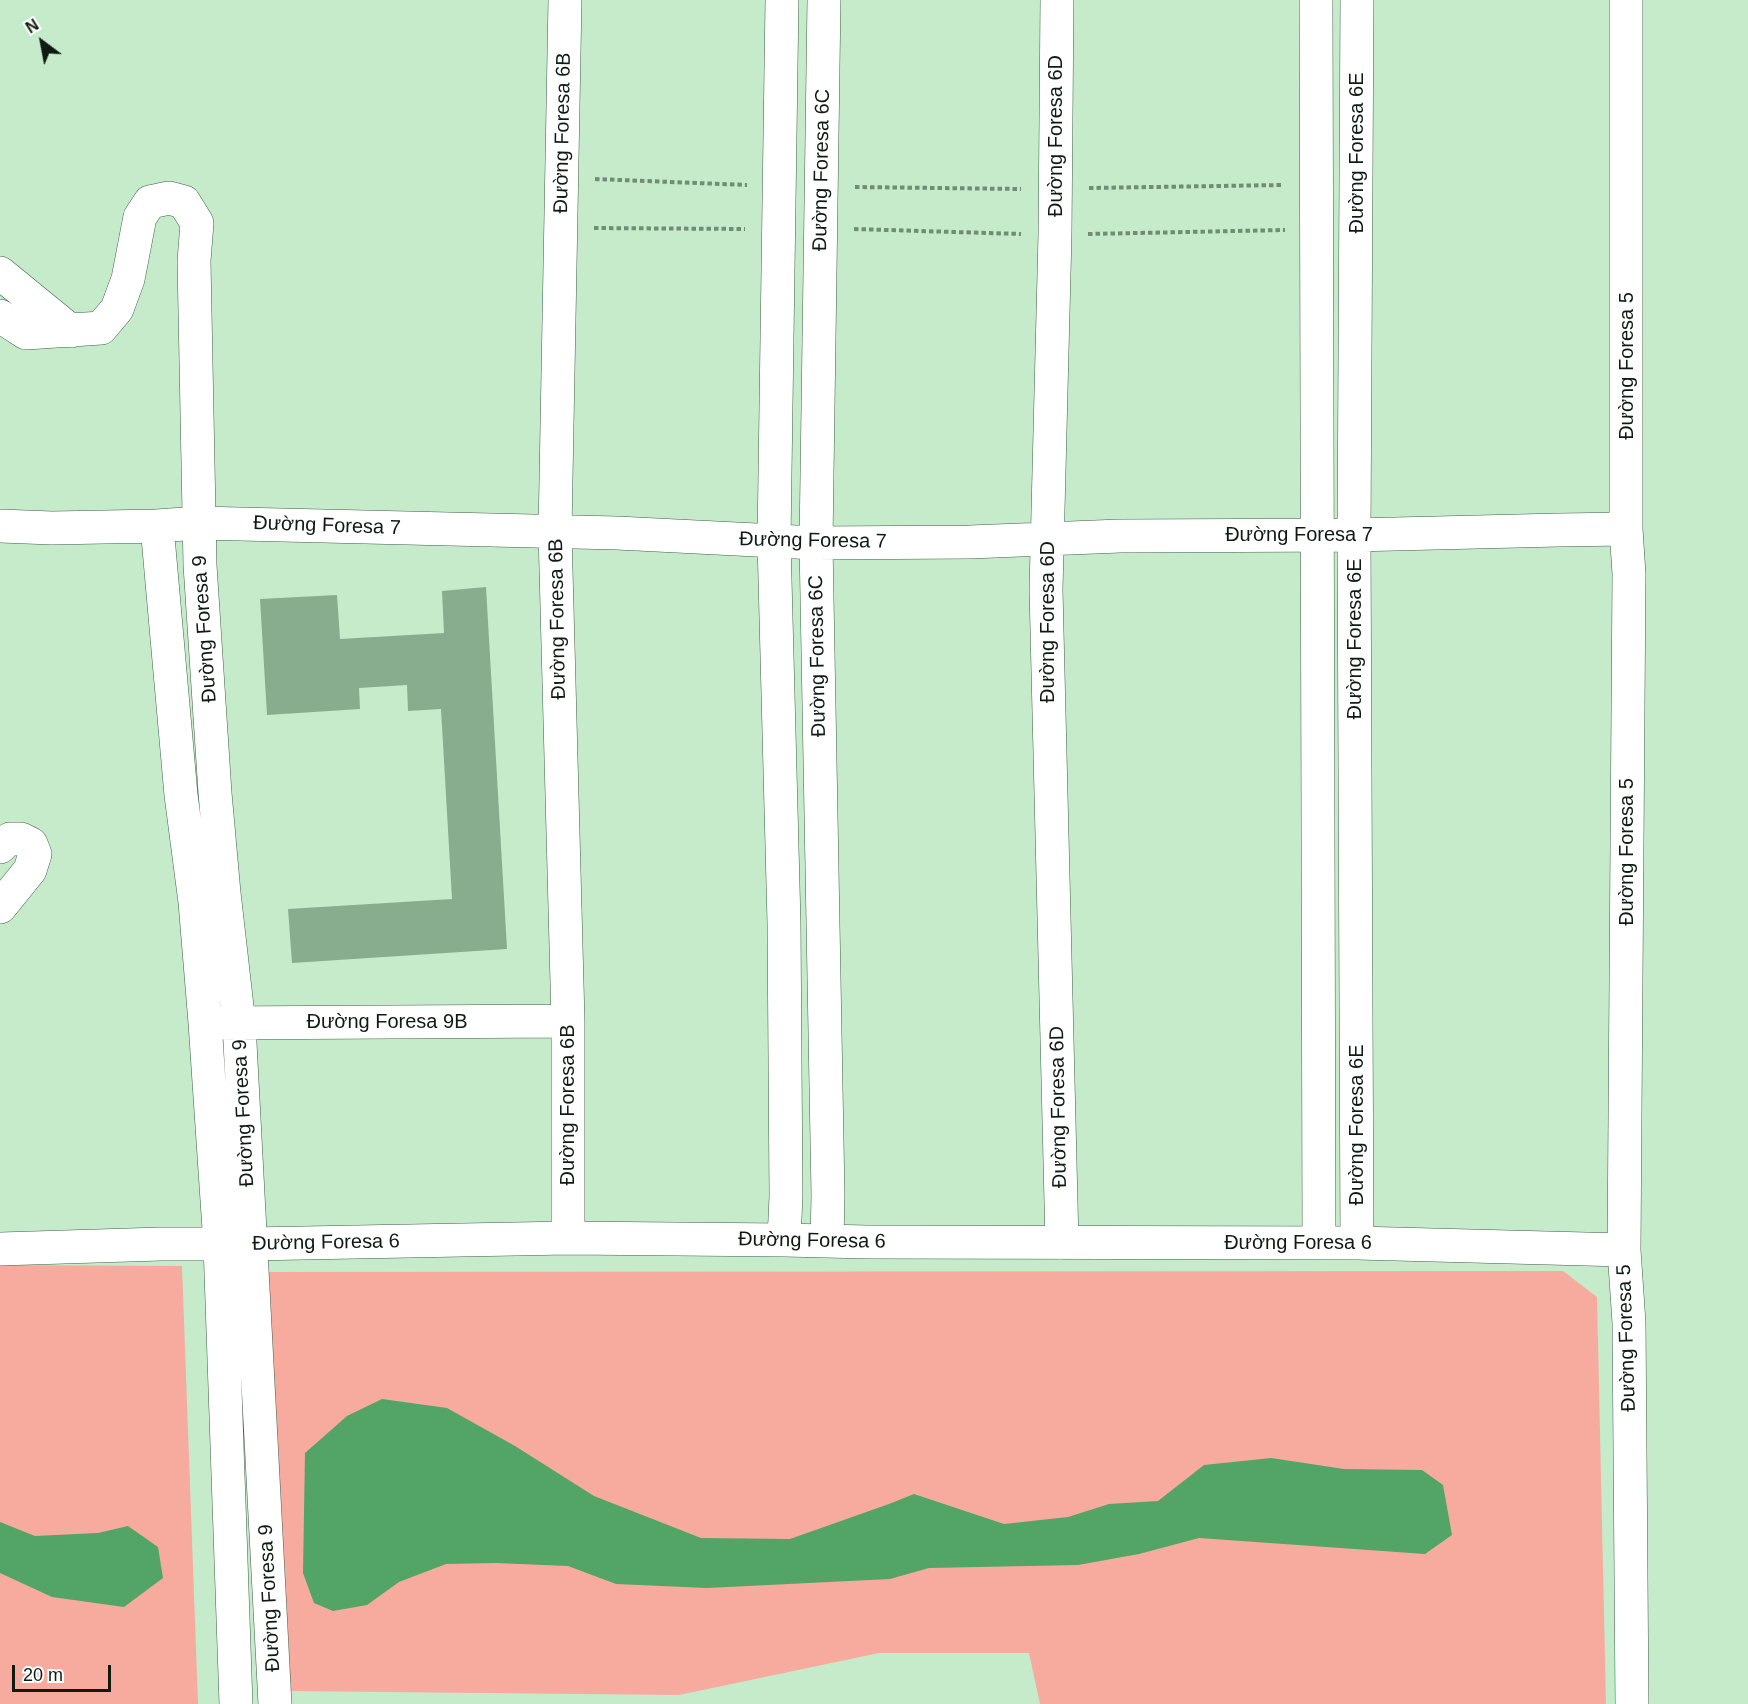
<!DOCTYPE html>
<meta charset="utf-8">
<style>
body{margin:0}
#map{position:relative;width:1748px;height:1704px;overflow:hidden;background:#c5ebcb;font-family:Helvetica,sans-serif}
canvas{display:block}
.north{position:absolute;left:12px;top:12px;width:60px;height:60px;-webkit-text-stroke:4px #fff;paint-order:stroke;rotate:328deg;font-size:16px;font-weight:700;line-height:24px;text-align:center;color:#0d1b10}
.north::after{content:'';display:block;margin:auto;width:21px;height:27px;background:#0d1b10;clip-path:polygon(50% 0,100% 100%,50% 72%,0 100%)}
.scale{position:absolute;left:12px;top:1665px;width:99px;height:27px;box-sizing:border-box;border:3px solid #0d1b10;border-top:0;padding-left:8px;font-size:18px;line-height:21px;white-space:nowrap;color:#0d1b10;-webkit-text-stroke:4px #fff;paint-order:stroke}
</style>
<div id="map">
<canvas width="1748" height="1704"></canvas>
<div class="north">N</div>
<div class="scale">20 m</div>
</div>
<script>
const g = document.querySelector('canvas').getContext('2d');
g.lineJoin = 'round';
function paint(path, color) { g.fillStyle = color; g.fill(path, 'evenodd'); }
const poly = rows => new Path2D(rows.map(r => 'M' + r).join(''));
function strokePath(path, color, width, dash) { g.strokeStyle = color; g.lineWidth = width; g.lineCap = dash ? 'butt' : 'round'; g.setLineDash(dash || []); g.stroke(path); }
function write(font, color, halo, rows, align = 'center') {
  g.font = font + ' Helvetica,sans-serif'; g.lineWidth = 4.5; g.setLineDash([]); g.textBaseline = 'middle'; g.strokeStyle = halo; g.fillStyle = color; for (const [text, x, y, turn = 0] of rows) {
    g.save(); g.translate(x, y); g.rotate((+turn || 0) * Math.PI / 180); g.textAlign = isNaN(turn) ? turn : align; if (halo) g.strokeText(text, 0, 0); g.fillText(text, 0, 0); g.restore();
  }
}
const green = poly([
 [0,1265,182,1266,198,1704,0,1704],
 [1563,1271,1597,1297,1606,1704,1040,1704,1029,1653,879,1653,679,1695,286,1691,251,1272]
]);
const water = poly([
 [382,1399,447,1408,515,1446,594,1496,701,1538,790,1539,889,1504,914,1494,1004,1524,1068,1517,1109,1504,1158,1501,1204,1465,1271,1458,1344,1469,1422,1470,1443,1485,1452,1535,1425,1554,1199,1538,1139,1554,1078,1565,929,1568,890,1579,707,1588,616,1584,568,1566,495,1563,446,1564,399,1582,367,1605,333,1611,314,1603,303,1573,305,1453,347,1416],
 [0,1522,35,1536,98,1533,128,1526,158,1547,163,1578,124,1607,52,1597,0,1573]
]);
const building = poly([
 [486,587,507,949,292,963,288,909,452,899,441,709,408,711,407,685,359,688,360,709,267,715,260,599,337,595,340,639,444,633,442,591]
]);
const path = poly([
 [595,179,747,185],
 [855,187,1021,189],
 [1089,188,1282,185],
 [594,228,745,229],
 [854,229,1021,234],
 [1088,234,1285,230]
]);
const street = poly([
 [565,0,555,532,568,1021,568,1238],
 [782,0,774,541,784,923,786,1196,784,1240],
 [824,0,816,543,828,1195,827,1241],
 [1057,0,1055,234,1046,590,1062,1243],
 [1316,0,1319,1243],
 [1357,0,1354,535,1357,1243],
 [1626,0,1626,529,1629,574,1624,1250,1629,1323,1632,1704],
 [0,273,71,331],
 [0,316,26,333,101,328,117,309,128,279,140,217,150,202,169,198,184,202,197,223,194,261,200,565,215,793,224,893,239,1024,275,1704],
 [0,526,52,528,157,526,198,523,617,533,816,543,970,542,1120,536,1354,535,1559,530,1626,529],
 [157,526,181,795,195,902,205,1023,220,1244,236,1704],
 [0,847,5,842,10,839,21,839,31,844,35,854,30,870,0,907],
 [216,1023,568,1021],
 [0,1249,161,1244,251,1244,568,1238,784,1240,867,1242,1357,1243,1624,1250]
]);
const streetNames = [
 ["Đường Foresa 6B",563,133,-89],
 ["Đường Foresa 6D",1056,136,-90],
 ["Đường Foresa 6E",1357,153,-90],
 ["Đường Foresa 6C",822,170,-89],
 ["Đường Foresa 5",1627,366,-90],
 ["Đường Foresa 7",327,526,2],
 ["Đường Foresa 7",1299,535],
 ["Đường Foresa 7",813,541,1],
 ["Đường Foresa 6B",558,619,-91],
 ["Đường Foresa 6D",1048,622,-90],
 ["Đường Foresa 9",205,629,-94],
 ["Đường Foresa 6E",1355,639,-90],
 ["Đường Foresa 6C",818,656,-91],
 ["Đường Foresa 5",1627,852,-90],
 ["Đường Foresa 9B",387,1022],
 ["Đường Foresa 6B",568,1105,-90],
 ["Đường Foresa 6D",1059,1107,-91],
 ["Đường Foresa 9",244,1113,-93],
 ["Đường Foresa 6E",1357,1125,-90],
 ["Đường Foresa 6",812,1241,1],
 ["Đường Foresa 6",326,1243,-1],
 ["Đường Foresa 6",1298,1243],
 ["Đường Foresa 5",1627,1338,-92],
 ["Đường Foresa 9",270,1598,-93]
];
paint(green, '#f7ab9e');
paint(water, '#52a467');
paint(building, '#88ac8e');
strokePath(street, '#3e6045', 34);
strokePath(path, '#718c76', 4, [4.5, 3]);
strokePath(street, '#fff', 33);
write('20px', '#0d1b10', '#fff', streetNames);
</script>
